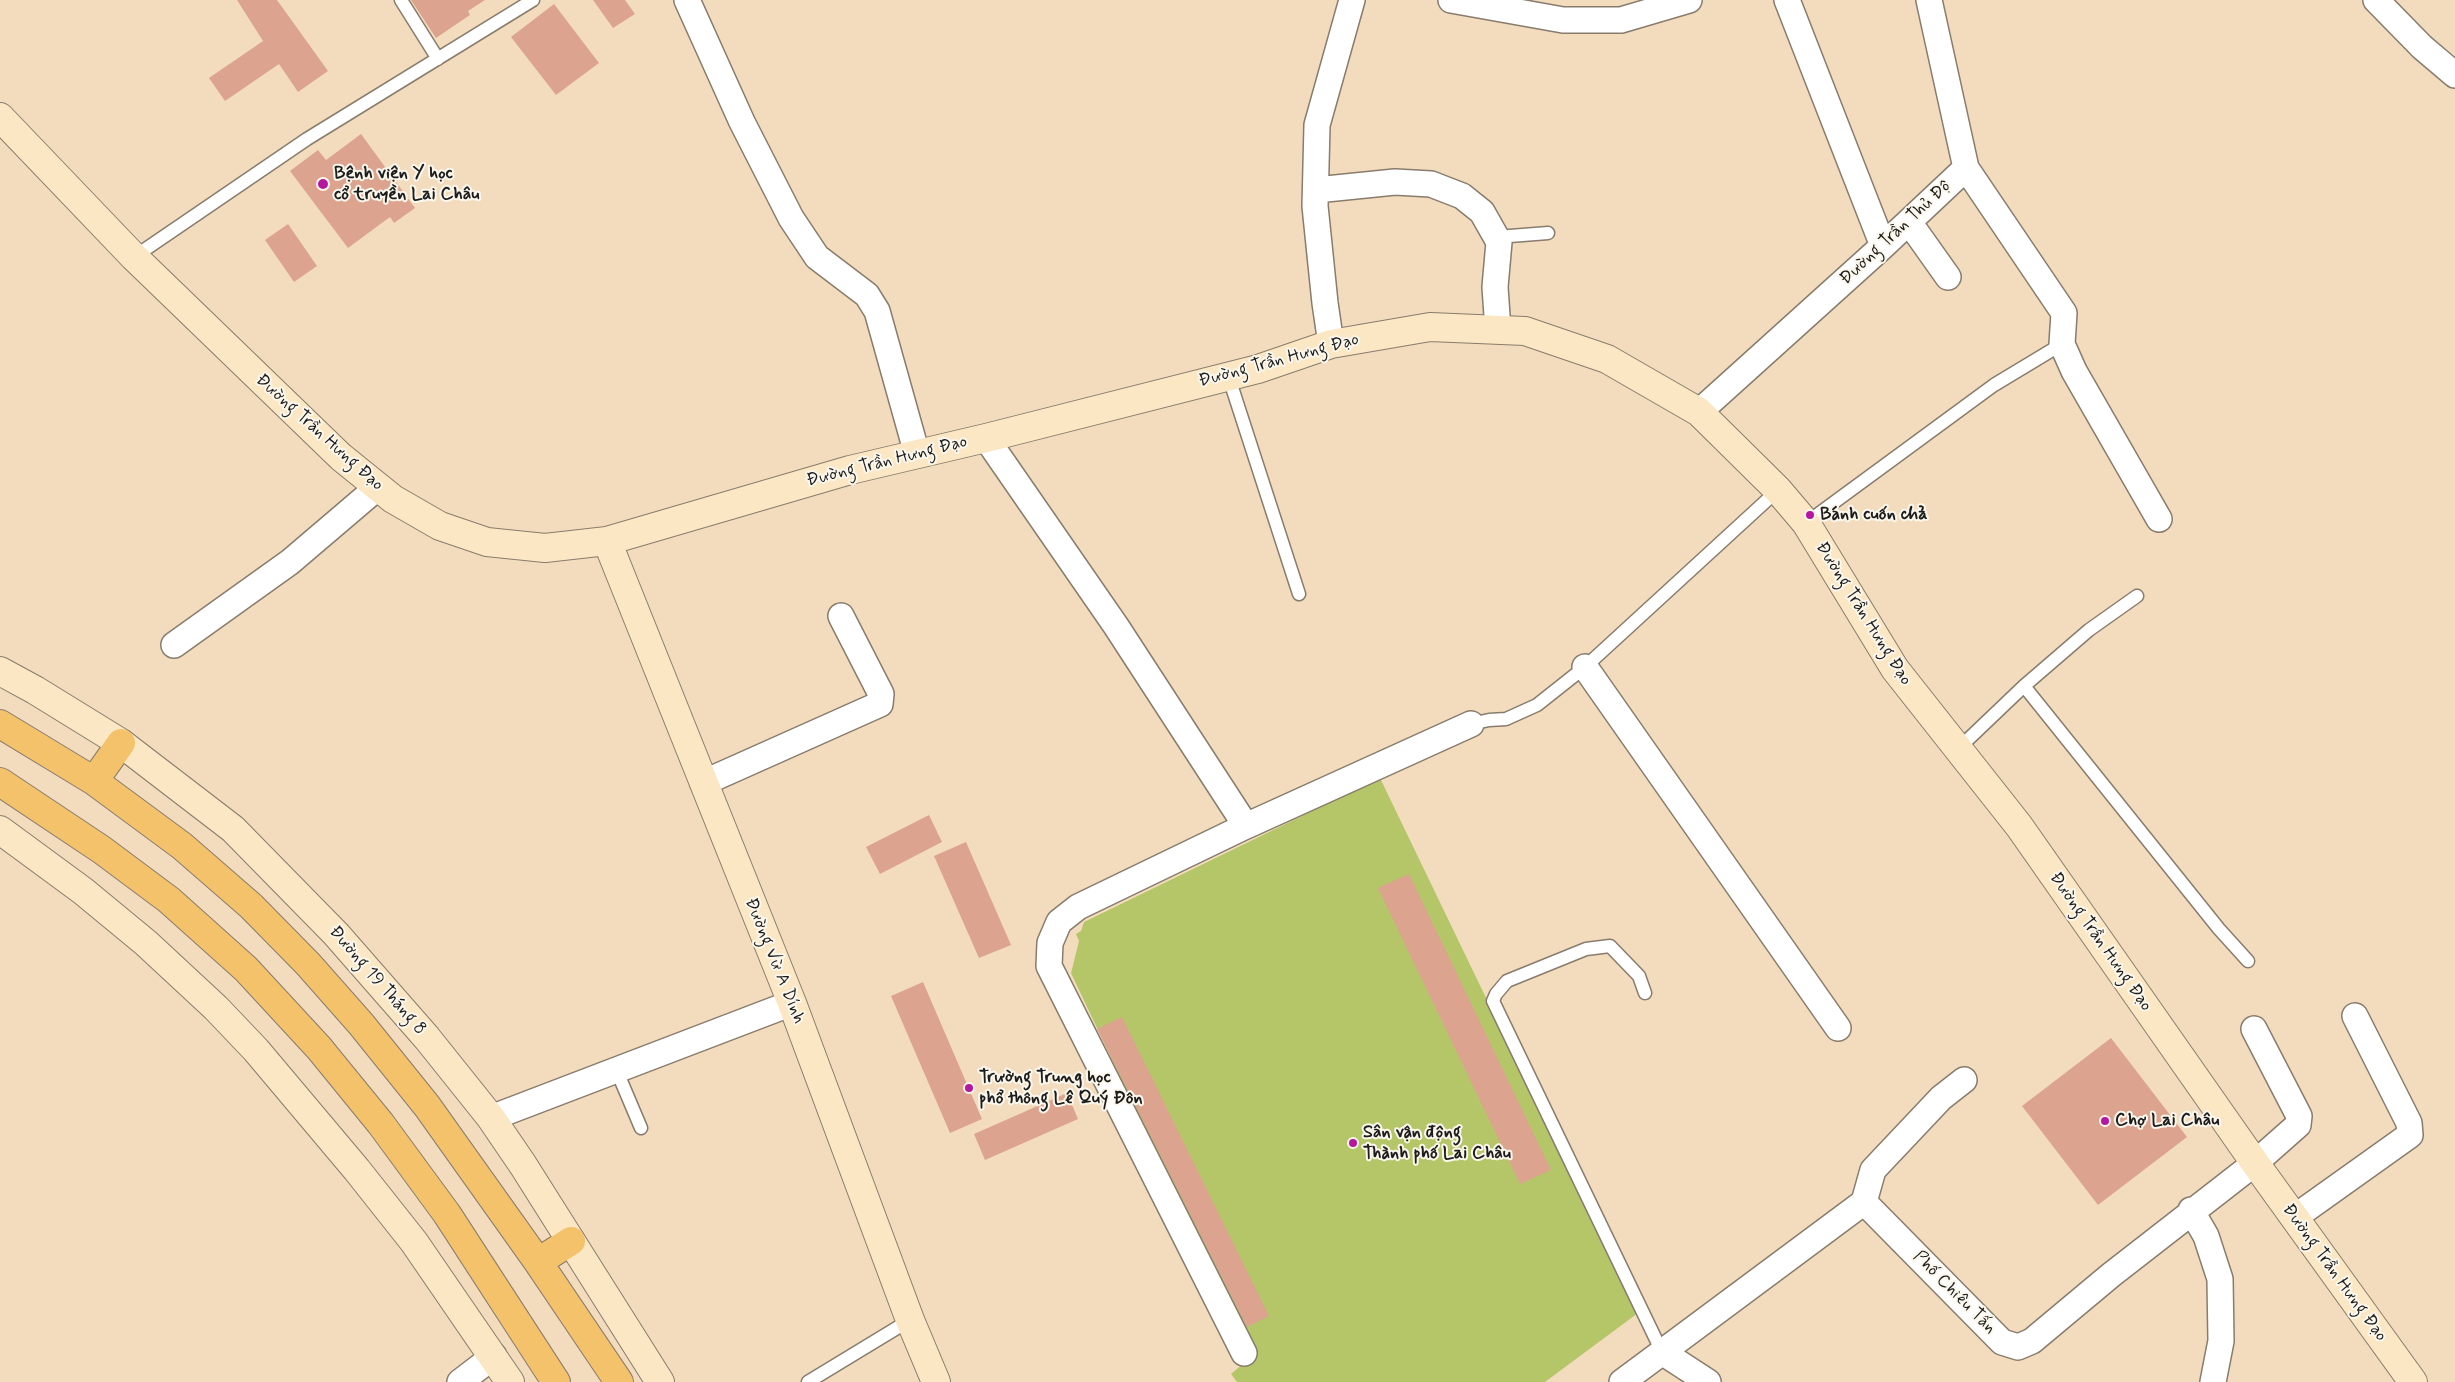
<!DOCTYPE html>
<meta charset="utf-8">
<style>
body{margin:0}
canvas{display:block;background:#f3dcbe}
</style>
<canvas width="2455" height="1382"></canvas>
<script>
const g = document.querySelector('canvas').getContext('2d');
g.lineJoin = 'round';
function paint(path, color) { g.fillStyle = color; g.fill(path, 'evenodd'); }
const poly = rows => new Path2D(rows.map(r => 'M' + r).join(''));
function strokePath(path, color, width, dash) { g.strokeStyle = color; g.lineWidth = width; g.lineCap = dash ? 'butt' : 'round'; g.setLineDash(dash || []); g.stroke(path); }
function write(font, color, halo, rows, align = 'center') {
  g.font = font + ' Mynerve,sans-serif'; g.lineWidth = 4; g.setLineDash([]); g.textBaseline = 'middle'; g.strokeStyle = halo; g.fillStyle = color; for (const [text, x, y, turn = 0] of rows) {
    g.save(); g.translate(x, y); g.rotate((+turn || 0) * Math.PI / 180); g.textAlign = isNaN(turn) ? turn : align; if (halo) g.strokeText(text, 0, 0); g.fillText(text, 0, 0); g.restore();
  }
}
const green = poly([
 [1380,778,1638,1313,1545,1382,1237,1382,1231,1374,1252,1356,1071,973,1079,941,1076,934,1081,931,1084,922]
]);
const building = poly([
 [237,0,277,0,328,71,298,92,279,64,225,101,209,78,263,41],
 [411,0,485,0,468,11,470,15,436,38],
 [593,0,625,0,635,14,613,28],
 [554,4,599,63,556,95,511,37],
 [361,134,415,208,394,223,390,217,348,248,290,171,318,150,326,160],
 [288,224,317,266,294,282,265,240],
 [929,815,942,842,880,874,866,847],
 [966,842,1011,945,979,958,934,856],
 [1409,874,1551,1170,1520,1184,1378,888],
 [923,982,982,1119,950,1133,891,996],
 [1122,1017,1269,1316,1247,1327,1097,1029],
 [2111,1038,2187,1137,2098,1205,2022,1106],
 [1067,1093,1078,1119,985,1160,974,1134]
]);
const lane = poly([
 [401,0,438,59],
 [1497,237,1548,233],
 [134,257,307,139,533,0],
 [1228,375,1299,594],
 [1806,523,1994,385,2062,344],
 [2024,686,2219,929,2248,961],
 [1471,724,1489,720,1506,719,1537,705,1585,667,1778,490],
 [1958,749,2024,686,2089,630,2137,596],
 [1645,993,1639,976,1610,946,1586,949,1507,981,1496,994,1493,1001,1662,1352],
 [616,1069,641,1128],
 [808,1382,910,1320]
]);
const street = poly([
 [687,0,742,122,791,218,817,257,867,295,877,311,917,454],
 [1451,0,1563,20,1621,20,1689,0],
 [1787,0,1883,246],
 [2376,0,2422,47,2455,75],
 [1966,168,2064,313,2062,344,2074,371,2159,519],
 [1316,190,1395,182,1431,184,1462,196,1482,212,1499,242,1495,287,1498,330],
 [1909,222,1948,277],
 [1331,344,1325,303,1315,206,1317,125,1352,0],
 [1699,412,1883,246,1966,168,1929,0],
 [986,438,1116,626,1246,826],
 [174,645,290,562,378,487],
 [1585,667,1838,1028],
 [703,783,880,704,881,694,841,616],
 [491,1118,792,1003],
 [1864,1202,1873,1170,1941,1098,1964,1080],
 [2191,1210,2206,1236,2220,1279,2221,1341,2213,1382],
 [2295,1217,2410,1135,2409,1123,2355,1016],
 [1662,1352,1708,1382],
 [1244,1353,1049,966,1050,943,1059,922,1078,907,1246,826,1471,724],
 [460,1382,494,1356],
 [1622,1382,1864,1202,2002,1342,2018,1347,2032,1341,2111,1275,2255,1163,2298,1125,2299,1116,2254,1029]
]);
const secondary = poly([
 [0,117,134,257,341,457,393,499,440,526,487,542,545,548,607,541,850,470,986,438,1258,369,1331,344,1430,327,1525,331,1607,359,1699,412,1778,490,1806,523,1895,669,2019,826,2255,1163,2413,1382],
 [607,541,792,1003,910,1320,936,1382],
 [0,671,35,690,121,743,233,829,336,934,427,1038,491,1118,523,1165,660,1382],
 [0,830,83,891,146,943,216,1008,256,1050,357,1170,414,1242,510,1382]
]);
const highway = poly([
 [0,724,94,781,182,846,251,906,308,964,361,1024,427,1106,538,1262,619,1382],
 [94,781,121,743],
 [0,782,102,850,169,900,246,969,319,1048,381,1124,447,1214,556,1382],
 [538,1262,571,1241]
]);
const markers = [
 [323,184,6,"#b5179e"],
 [1810,515,5,"#b5179e"],
 [969,1088,5,"#b5179e"],
 [2105,1121,5,"#b5179e"],
 [1353,1143,5,"#b5179e"]
];
const poiNames = [
 ["Bệnh viện Y học",334,174],
 ["cổ truyền Lai Châu",334,195],
 ["Bánh cuốn chả",1820,515],
 ["Trường Trung học",979,1078],
 ["phổ thông Lê Quý Đôn",979,1099],
 ["Chợ Lai Châu",2115,1121],
 ["Sân vận động",1363,1133],
 ["Thành phố Lai Châu",1363,1154]
];
const streetNames = [
 ["Đường Trần Thủ Độ",1896,233,-43],
 ["Đường Trần Hưng Đạo",1279,361,-15],
 ["Đường Trần Hưng Đạo",319,433,42],
 ["Đường Trần Hưng Đạo",887,462,-14],
 ["Đường Trần Hưng Đạo",1863,614,58],
 ["Đường Trần Hưng Đạo",2100,942,55],
 ["Đường Vừ A Dính",774,961,68],
 ["Đường 19 Tháng 8",377,981,49],
 ["Đường Trần Hưng Đạo",2334,1273,54],
 ["Phố Chiêu Tấn",1954,1293,45]
];
paint(green, '#b5c669');
paint(building, '#dca38f');
strokePath(lane, '#887c6d', 15);
strokePath(street, '#887c6d', 28);
strokePath(secondary, '#887c6d', 30);
strokePath(highway, '#887c6d', 30);
strokePath(lane, '#fff', 12);
strokePath(street, '#fff', 25);
strokePath(secondary, '#fbe7c3', 28);
strokePath(highway, '#f4c26a', 28);
for (const [x, y, r, color] of markers) { const dot = new Path2D(); dot.arc(x, y, r, 0, 2 * Math.PI); g.fillStyle = color; g.fill(dot); strokePath(dot, '#fbf7ec', 2); }
write('bold 18px', '#1c1c1c', '#fbf7ec', poiNames, 'left');
write('18px', '#1c1c1c', '#fbf7ec', streetNames);
</script>
